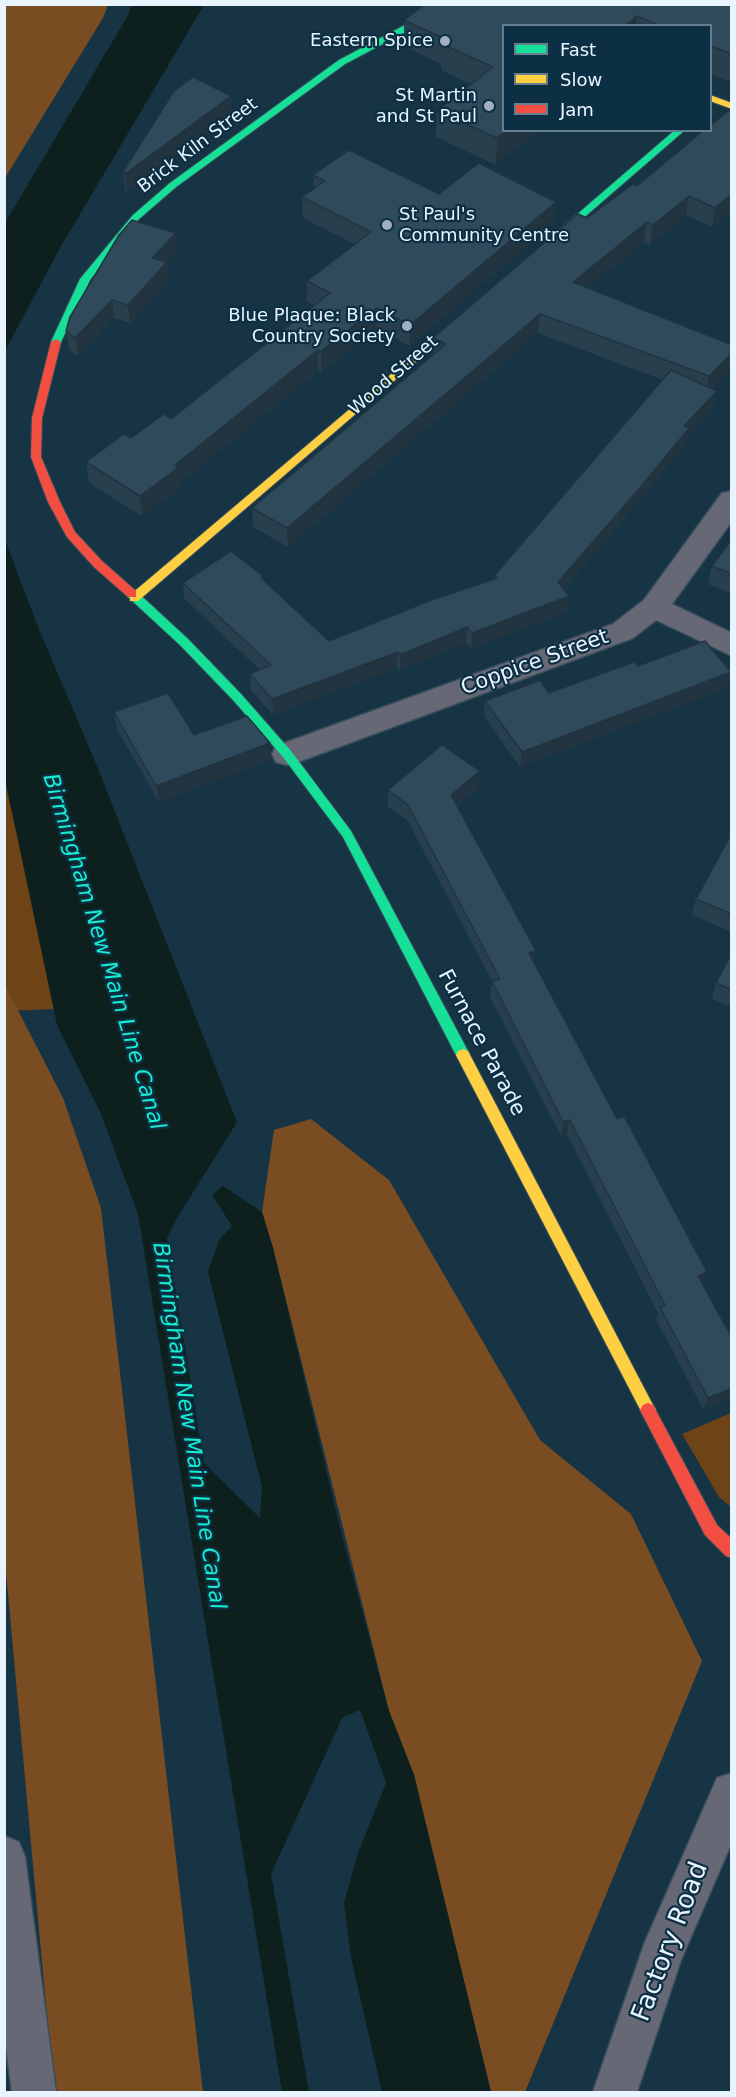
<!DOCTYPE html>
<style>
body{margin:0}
#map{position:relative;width:736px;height:2097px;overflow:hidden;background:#173444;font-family:"DejaVu Sans",sans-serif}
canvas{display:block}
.frame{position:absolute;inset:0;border:6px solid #e9f5fe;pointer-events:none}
.legend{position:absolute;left:502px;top:24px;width:210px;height:108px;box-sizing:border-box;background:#0d2f43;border:2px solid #657e8e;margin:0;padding:8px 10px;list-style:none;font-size:18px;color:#e9f5fe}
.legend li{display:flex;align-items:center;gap:12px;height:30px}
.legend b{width:30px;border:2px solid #657e8e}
</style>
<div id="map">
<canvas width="736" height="2097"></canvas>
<div class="frame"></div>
<ul class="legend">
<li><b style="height:8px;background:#16e098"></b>Fast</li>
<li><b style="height:8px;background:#ffcf43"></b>Slow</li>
<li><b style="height:8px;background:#f24e42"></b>Jam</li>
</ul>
</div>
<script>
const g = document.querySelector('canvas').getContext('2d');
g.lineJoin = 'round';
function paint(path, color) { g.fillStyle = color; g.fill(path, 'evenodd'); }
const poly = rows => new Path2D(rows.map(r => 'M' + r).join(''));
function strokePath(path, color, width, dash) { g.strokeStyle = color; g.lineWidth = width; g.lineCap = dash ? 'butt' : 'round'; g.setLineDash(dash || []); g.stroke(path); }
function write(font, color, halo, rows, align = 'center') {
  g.font = font + ' "DejaVu Sans",sans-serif'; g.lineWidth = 4.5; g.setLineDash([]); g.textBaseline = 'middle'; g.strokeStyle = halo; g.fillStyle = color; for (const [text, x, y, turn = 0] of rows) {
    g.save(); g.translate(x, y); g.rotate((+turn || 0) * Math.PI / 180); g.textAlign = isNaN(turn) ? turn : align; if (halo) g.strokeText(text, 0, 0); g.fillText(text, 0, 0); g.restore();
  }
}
const green = poly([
 [4,779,26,872,54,1009,5,1011],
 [731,1413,731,1507,719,1497,682,1434]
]);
const forest = poly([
 [5,4,108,5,103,18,5,178],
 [4,983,63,1098,101,1208,203,2092,54,2092,4,1551],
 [311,1119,389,1180,540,1440,631,1514,702,1661,525,2092,491,2092,414,1775,389,1711,273,1248,262,1212,274,1130]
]);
const water = poly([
 [132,5,204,5,60,248,5,351,5,223,127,17],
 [4,537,38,627,97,766,237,1122,177,1218,167,1238,204,1463,260,1518,262,1487,208,1272,219,1240,232,1226,212,1195,223,1186,262,1212,273,1248,340,1528,389,1711,414,1775,491,2092,382,2092,351,1958,344,1903,358,1853,386,1783,360,1710,342,1718,271,1874,309,2092,282,2092,138,1214,101,1114,57,1025,5,779]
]);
const street = poly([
 [732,491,732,521,672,604,732,633,732,656,656,620,633,638,298,762,287,765,276,762,272,754,276,746,613,624,644,600,722,493,732,491],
 [732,1773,732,1842,681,1960,637,2092,593,2092,645,1942,717,1778,732,1773],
 [4,1836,19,1842,25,1857,56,2092,12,2092,4,2032,4,1836]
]);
const fast = poly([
 [436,4,446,4,428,20,345,64,176,187,139,219,90,280,61,342,60,344,52,344,51,342,80,279,133,215,170,183,339,60,422,16,436,4],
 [675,130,685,130,551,246,545,246,545,242,675,130],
 [132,590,136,591,188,639,241,694,291,751,351,831,468,1051,470,1055,468,1059,458,1059,343,837,283,757,233,700,180,645,128,597,128,591,132,590]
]);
const slow = poly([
 [710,95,732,103,732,109,710,101,710,95],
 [468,309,473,312,472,314,138,601,130,601,130,595,468,309],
 [463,1049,468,1051,653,1405,656,1410,653,1415,648,1417,643,1415,458,1059,456,1055,458,1051,463,1049]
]);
const jam = poly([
 [56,339,61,342,42,418,41,457,60,502,75,532,102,561,136,591,136,597,128,597,94,567,67,537,48,502,31,457,32,418,51,342,56,339],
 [648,1403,653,1405,717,1525,732,1539,732,1558,726,1556,705,1535,640,1410,643,1405,648,1403]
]);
const wall = poly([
 [732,4,732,82,711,74,711,26,504,26,504,130,537,130,496,165,436,137,437,111,471,84,441,70,441,64,404,46,404,20],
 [232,113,127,192,125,190,123,172],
 [704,130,732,211,712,227,686,215,650,245,644,242,587,288,732,345,712,389,714,407,687,436,686,444,636,505,564,589,567,612,471,649,466,643,400,670,397,668,273,715,251,690,250,674,260,670,184,598,183,583,263,576,263,580,329,641,495,578,495,575,663,380,538,333,288,547,253,527,252,508,433,356,433,338,587,218,637,186],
 [313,175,439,194,556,202,554,223,410,346,377,329,321,372,318,371,180,483,181,487,142,516,89,483,86,462,171,419,314,305,307,301,307,281,355,244,303,218,302,197,314,189],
 [176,233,177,251,167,262,169,280,130,323,114,318,78,356,69,350,66,331],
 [732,539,732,594,708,584,712,566],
 [638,666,727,688,520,767,484,716,485,701,549,693],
 [114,712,194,735,270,743,271,760,159,802,117,729],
 [480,771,479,787,457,806,534,964,617,1119,707,1272,702,1284,732,1338,732,1398,703,1409,656,1319,658,1313,567,1134,561,1136,490,997,492,981,408,821,388,807,388,790],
 [732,833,732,932,692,915,696,899],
 [732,953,732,1007,712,999,716,983]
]);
const shadedWall = poly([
 [637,16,636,26,625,26],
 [231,96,232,113,127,192,125,174],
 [507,130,537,130,496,165,497,138],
 [732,194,732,211,712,227,715,208],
 [689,196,686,215,650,245,653,225],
 [556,202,554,223,410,346,410,325],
 [647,222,644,242,570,302,573,282],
 [176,233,177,251,167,262,169,280,130,323,128,305,152,258],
 [112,300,114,318,78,356,75,338],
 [377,308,377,329,321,372,321,351],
 [540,314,538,333,288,547,287,528],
 [318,350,318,371,180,483,181,487,142,516,140,496,175,465],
 [732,353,732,369,705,396,709,376],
 [717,391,714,407,687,436,686,444,636,505,556,598,558,582,684,426],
 [569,596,567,612,471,649,472,633],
 [467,627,466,643,400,670,400,655],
 [398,652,397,668,273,715,272,699],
 [731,672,727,688,520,767,522,752],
 [270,743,271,760,159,802,156,786],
 [480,771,479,787,450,812,451,795],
 [536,951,534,966,529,953],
 [570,1120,567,1134,561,1136,563,1122],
 [707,1272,702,1285,698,1276],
 [732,1388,732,1398,703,1409,708,1398]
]);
const building = poly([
 [426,4,732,4,732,54,711,46,711,26,660,26,637,16,625,26,504,26,504,130,507,130,497,138,437,111,493,67,442,44,447,40,404,20,426,4],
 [193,77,231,96,125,174,123,172,174,91,193,77],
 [731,109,732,109,732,194,715,208,689,196,653,225,647,222,573,282,732,345,732,353,709,376,540,314,287,528,252,508,446,344,433,338,578,214,587,218,633,184,637,186,704,130,711,130,711,125,731,109],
 [349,150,439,194,479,163,556,202,410,325,377,308,321,351,318,350,175,465,179,467,140,496,86,462,124,434,131,438,164,414,171,419,330,293,307,281,371,232,302,197,325,181,313,175,349,150],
 [132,220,176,233,152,258,167,262,128,305,112,300,75,338,66,331,70,317,119,235,132,220],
 [671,370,717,391,684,426,689,428,639,489,558,582,569,596,472,633,467,627,400,655,398,652,272,699,250,674,271,665,183,583,231,551,263,576,261,578,329,641,429,601,497,578,495,575,671,370],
 [732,539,732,574,712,566,732,539],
 [705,641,731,672,522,752,485,701,540,680,549,693,634,662,638,666,705,641],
 [168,693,194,735,247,716,270,743,156,786,114,712,168,693],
 [442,745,480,771,451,795,536,951,529,953,617,1119,624,1116,707,1272,698,1276,732,1338,732,1388,708,1398,660,1307,665,1305,570,1120,563,1122,492,981,500,979,408,805,388,790,442,745],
 [732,833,732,914,696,899,732,833],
 [732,953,732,990,716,983,732,953]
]);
const markers = [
 [445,41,6,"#a0b1bd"],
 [489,106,6,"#a0b1bd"],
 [387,225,6,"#a0b1bd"],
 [407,326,6,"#a0b1bd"]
];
const farPoinames = [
 ["Eastern Spice",433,41],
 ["St Martin",477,96],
 ["and St Paul",477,117],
 ["St Paul's",399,215,"left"],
 ["Community Centre",399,236,"left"],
 ["Blue Plaque: Black",395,316],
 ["Country Society",395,337]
];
const farStreetnames = [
 ["Brick Kiln Street",198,146,-37],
 ["Wood Street",394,376,-41]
];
const streetNames = [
 ["Coppice Street",535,663,-20],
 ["Furnace Parade",481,1043,62]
];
const waterNames = [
 ["Birmingham New Main Line Canal",103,952,73],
 ["Birmingham New Main Line Canal",188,1426,81]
];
const nearStreetnames = [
 ["Factory Road",671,1942,-69]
];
paint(green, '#6e4316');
paint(forest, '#794c22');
paint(water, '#0e201e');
strokePath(street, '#384e5b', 3);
strokePath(fast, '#384e5b', 2);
strokePath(slow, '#384e5b', 2);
strokePath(jam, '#384e5b', 2);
paint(street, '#676875');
paint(fast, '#16e098');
paint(slow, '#ffcf43');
paint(jam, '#f24e42');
paint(wall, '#28404e');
paint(shadedWall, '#213440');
paint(building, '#2f4b5b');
strokePath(building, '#213440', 1.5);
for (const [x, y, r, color] of markers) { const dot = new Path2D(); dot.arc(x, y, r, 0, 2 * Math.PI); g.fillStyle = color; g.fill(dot); strokePath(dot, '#0d2f43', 2); }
write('18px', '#e9f5fe', '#0d2f43', farPoinames, 'right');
write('18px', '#e9f5fe', '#0d2f43', farStreetnames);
write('21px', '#e9f5fe', '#0d2f43', streetNames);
write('italic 22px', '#16eed0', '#0d2f43', waterNames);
write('26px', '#e9f5fe', '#0d2f43', nearStreetnames);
</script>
